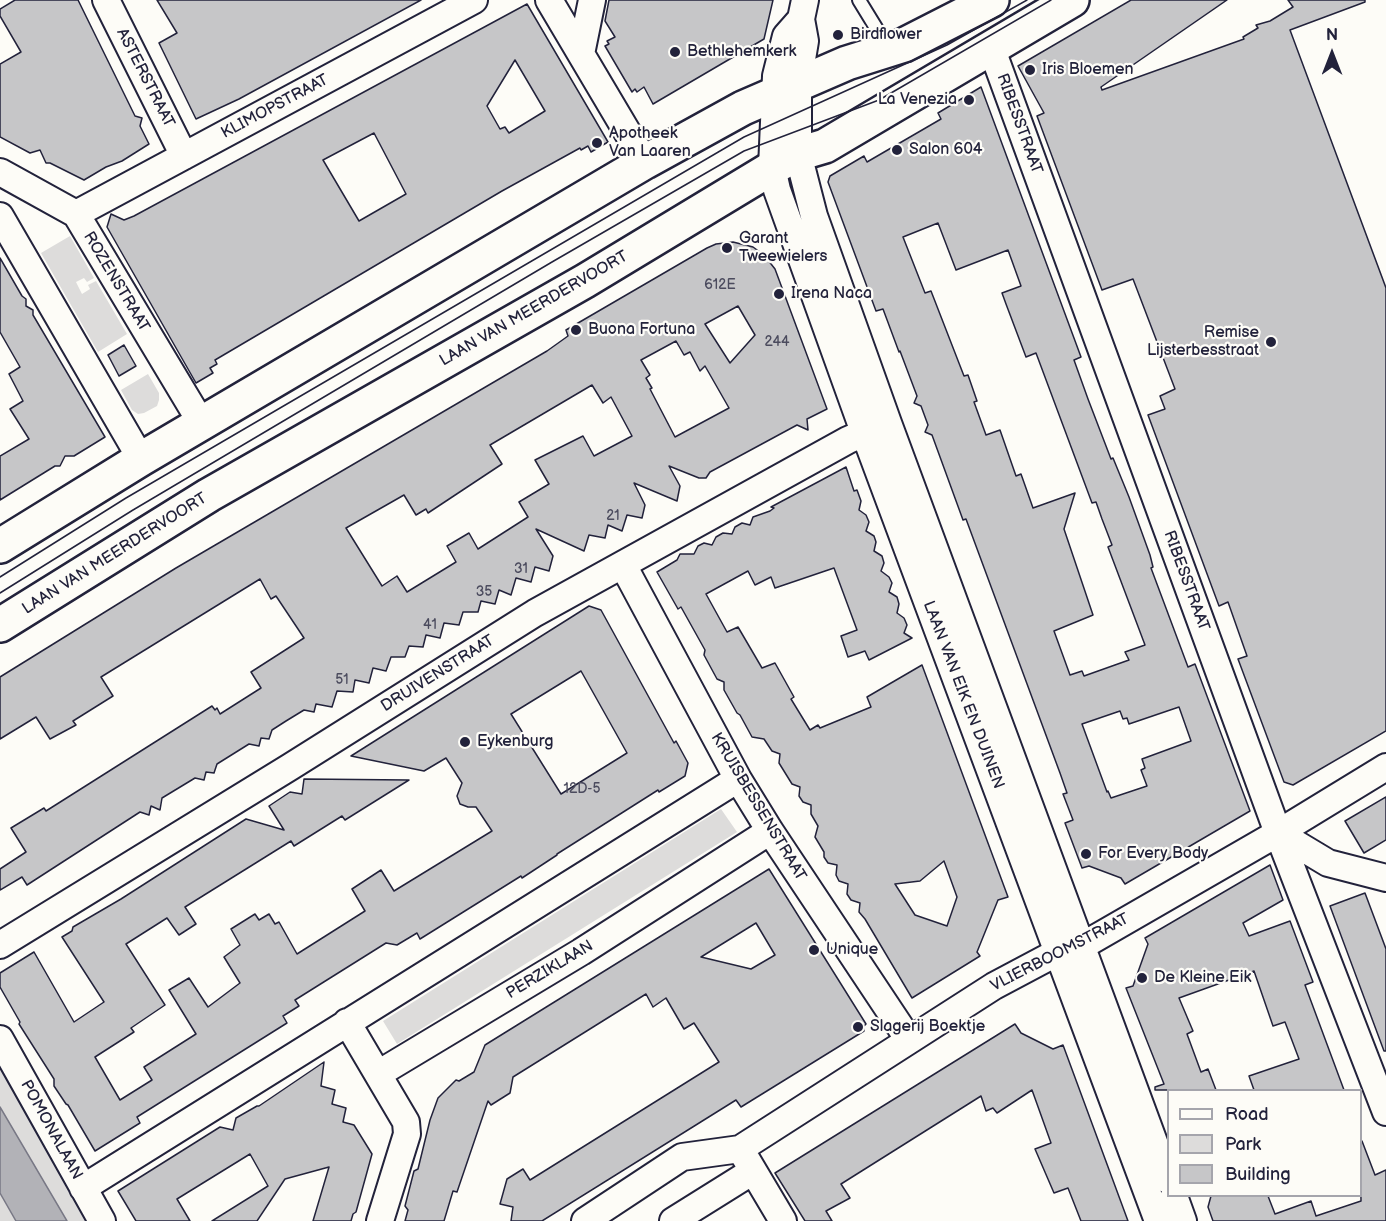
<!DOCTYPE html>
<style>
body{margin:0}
#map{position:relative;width:1386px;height:1221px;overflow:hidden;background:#fdfcf7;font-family:"Balsamiq Sans",sans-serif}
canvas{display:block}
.legend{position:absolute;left:1167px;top:1089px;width:195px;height:108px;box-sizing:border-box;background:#fdfcf7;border:2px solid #a5a5ac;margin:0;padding:8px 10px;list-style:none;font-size:18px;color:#22223b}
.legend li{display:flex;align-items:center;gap:12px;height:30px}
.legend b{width:30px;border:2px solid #a5a5ac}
.north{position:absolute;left:1302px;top:24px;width:60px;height:60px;-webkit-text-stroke:4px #fdfcf7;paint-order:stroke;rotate:0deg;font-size:16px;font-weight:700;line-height:24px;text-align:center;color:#22223b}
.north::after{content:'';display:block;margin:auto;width:21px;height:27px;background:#22223b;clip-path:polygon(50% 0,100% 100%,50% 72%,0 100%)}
</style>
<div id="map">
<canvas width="1386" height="1221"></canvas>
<ul class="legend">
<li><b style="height:8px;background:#fdfcf7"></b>Road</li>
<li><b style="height:16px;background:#dddcdb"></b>Park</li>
<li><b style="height:16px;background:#c6c6c8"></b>Building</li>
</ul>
<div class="north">N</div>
</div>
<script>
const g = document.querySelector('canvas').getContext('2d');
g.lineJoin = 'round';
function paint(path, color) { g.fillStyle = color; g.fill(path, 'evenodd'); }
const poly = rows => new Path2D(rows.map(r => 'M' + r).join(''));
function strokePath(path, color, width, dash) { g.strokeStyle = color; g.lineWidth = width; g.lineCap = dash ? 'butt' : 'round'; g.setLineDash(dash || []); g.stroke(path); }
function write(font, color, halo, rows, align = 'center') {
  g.font = font + ' "Balsamiq Sans",sans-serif'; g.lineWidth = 4.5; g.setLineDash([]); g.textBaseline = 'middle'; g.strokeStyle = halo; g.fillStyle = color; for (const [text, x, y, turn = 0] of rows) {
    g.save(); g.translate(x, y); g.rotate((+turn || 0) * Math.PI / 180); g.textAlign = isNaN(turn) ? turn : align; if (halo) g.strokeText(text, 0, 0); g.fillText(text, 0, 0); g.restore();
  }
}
const green = poly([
 [70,236,94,278,87,282,84,278,76,282,82,294,90,289,88,285,96,281,127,334,98,352,41,253],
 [148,374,159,393,159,400,157,406,144,413,138,414,132,410,121,390],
 [721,809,737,832,397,1044,383,1021],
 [0,1067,90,1221,67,1221,0,1107],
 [0,1193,16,1221,0,1221]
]);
const water = poly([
 [0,1107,67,1221,16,1221,0,1193,0,1107]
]);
const building = poly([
 [15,0,78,0,135,116,142,118,140,126,149,144,122,161,106,167,84,180,50,163,46,163,40,150,30,153,0,137,0,64,21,52,0,16,0,9,15,0],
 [157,0,421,0,239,99,196,119,159,43,177,33,157,0],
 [609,0,773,0,764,39,653,104,644,87,637,92,635,89,632,92,605,46,609,44,607,41,615,37,605,21,609,0],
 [1131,0,1227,0,1101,87,1102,90,1244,39,1243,37,1258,28,1256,25,1270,21,1293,7,1288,0,1365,0,1365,2,1290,30,1386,288,1386,731,1293,785,1284,782,1238,659,1247,656,1228,602,1219,606,1148,415,1165,409,1160,396,1175,389,1133,279,1102,290,1037,116,1044,113,1018,66,1131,0],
 [527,4,608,142,591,152,588,146,581,150,580,148,502,191,215,360,217,364,210,368,213,373,196,383,107,227,111,214,124,220,134,216,527,4],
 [515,60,545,111,509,133,505,127,500,129,487,106,515,60],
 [374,133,406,194,359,221,323,160,374,133],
 [981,87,1081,357,1074,360,1088,399,1111,459,1113,458,1129,497,1150,555,1153,567,1151,568,1188,667,1195,664,1250,811,1125,884,1121,878,1089,866,1082,868,1065,823,1073,820,1063,794,1067,793,1060,773,966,519,963,520,932,435,925,432,928,425,921,406,914,403,917,396,900,351,899,352,883,309,876,311,828,182,830,176,864,156,867,162,941,119,938,113,981,87],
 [938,223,956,270,1008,250,1021,286,1002,293,1006,304,1026,357,1036,353,1092,503,1096,502,1102,519,1112,545,1108,547,1145,645,1125,652,1129,660,1084,676,1082,671,1070,675,1054,631,1093,615,1064,529,1075,493,1033,508,1021,474,1016,476,1000,430,986,435,974,402,977,401,968,375,964,376,931,291,925,293,903,237,938,223],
 [1179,707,1191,741,1142,759,1145,768,1141,770,1147,786,1111,798,1108,791,1107,792,1082,724,1120,711,1123,719,1127,718,1129,724,1179,707],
 [733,242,753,247,764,255,775,269,827,409,807,419,808,430,797,425,710,472,706,478,699,478,669,466,680,486,677,501,634,483,645,505,642,518,627,515,622,531,608,525,605,538,589,535,584,551,536,529,553,556,549,571,535,567,531,582,516,578,511,595,499,590,495,604,481,601,478,612,463,612,459,625,444,623,440,638,426,635,423,647,409,646,405,657,391,657,386,671,373,668,369,683,355,680,353,692,337,691,332,707,316,704,314,712,304,710,286,721,272,730,269,739,261,738,259,746,249,744,217,764,214,773,206,772,204,780,195,778,162,798,160,810,151,806,149,815,140,812,27,885,22,877,0,890,0,869,26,852,11,828,44,808,46,811,212,706,215,710,217,708,220,714,261,688,251,672,304,638,276,596,271,599,260,579,101,677,113,696,73,721,76,725,50,739,36,717,0,739,0,677,176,568,547,351,568,336,566,330,707,248,716,244,733,242],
 [738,306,755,335,730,363,705,324,738,306],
 [676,341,684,355,690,352,700,371,705,366,729,408,675,437,650,389,652,388,646,378,650,375,641,360,676,341],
 [592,385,603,403,611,397,632,436,594,456,583,436,535,460,549,484,519,502,528,517,478,549,469,533,447,546,456,562,407,592,397,576,382,586,346,528,404,495,416,515,426,509,428,513,502,464,490,445,592,385],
 [0,258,22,296,26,299,26,306,33,310,33,315,105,437,74,456,65,456,60,466,55,466,0,500,0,456,29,439,10,409,23,401,9,374,20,367,0,332,0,258],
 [124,345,136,366,119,376,108,355,124,345],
 [846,467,854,491,857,490,861,501,859,510,866,515,869,522,866,531,874,536,876,542,874,551,882,556,884,563,881,571,889,577,892,583,889,592,897,597,899,604,897,613,904,618,907,625,904,633,912,638,869,660,865,651,848,657,841,636,857,630,834,568,775,588,771,577,755,585,748,571,706,594,727,632,738,627,762,668,775,663,794,697,791,699,810,730,818,725,820,728,871,707,867,697,922,665,1008,897,998,900,977,952,980,956,912,998,865,919,859,912,860,903,851,900,847,894,848,884,839,881,836,875,837,865,828,863,824,857,824,852,815,837,818,826,811,814,811,805,803,802,799,796,800,787,792,784,779,763,780,754,772,751,764,739,752,737,740,715,737,713,724,690,724,682,717,679,704,655,705,650,681,607,678,609,657,572,677,560,680,554,694,554,698,546,704,543,712,545,716,537,723,533,732,534,735,527,742,523,750,525,753,517,770,511,774,508,771,507,846,467],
 [944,861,957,897,947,926,915,915,895,884,920,881,944,861],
 [589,606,601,610,674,743,676,741,688,763,685,776,659,792,658,790,557,854,557,855,522,878,521,876,420,939,417,933,397,945,386,943,295,1000,299,1006,283,1016,287,1023,137,1117,140,1123,95,1151,68,1105,66,1104,54,1086,54,1079,19,1024,20,1022,0,987,0,973,34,952,74,1022,104,1002,62,937,72,931,73,927,121,899,246,819,284,830,269,806,290,792,302,794,304,779,409,780,345,820,342,816,294,846,291,841,185,907,196,924,179,935,167,918,126,944,165,1005,131,1028,134,1032,95,1057,120,1100,152,1080,144,1067,196,1034,169,990,189,978,208,1007,240,983,224,957,240,945,231,929,255,914,259,920,269,914,275,924,279,922,297,954,365,911,352,889,381,870,394,891,492,831,476,807,468,807,460,804,457,796,462,783,446,758,424,771,351,756,589,606],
 [581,671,627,753,561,794,511,714,581,671],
 [1386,797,1386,840,1364,853,1345,821,1386,797],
 [1270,865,1283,900,1243,923,1249,936,1290,921,1313,982,1305,985,1344,1090,1254,1090,1249,1076,1299,1059,1285,1022,1273,1026,1254,971,1179,998,1193,1031,1187,1034,1201,1072,1208,1069,1216,1090,1155,1090,1155,1087,1164,1084,1126,988,1133,986,1148,944,1145,938,1270,865],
 [769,869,866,1024,863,1027,864,1031,741,1107,736,1100,542,1221,511,1221,513,1207,500,1204,507,1179,523,1169,530,1180,719,1062,694,1023,684,1029,666,998,653,1007,646,994,513,1077,510,1093,491,1105,488,1101,457,1192,453,1191,444,1221,405,1221,408,1210,405,1206,414,1171,418,1169,430,1120,438,1098,456,1080,459,1081,474,1072,485,1045,769,869],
 [756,923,775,955,751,969,701,957,756,923],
 [1365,893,1386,949,1386,1051,1384,1051,1330,906,1365,893],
 [1015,1024,1021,1033,1053,1049,1063,1045,1128,1221,1081,1221,1068,1188,1054,1193,1035,1149,1051,1143,1032,1090,997,1113,993,1108,986,1111,981,1096,841,1184,850,1198,826,1211,832,1221,805,1221,775,1173,1015,1024],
 [324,1062,321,1086,335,1090,332,1104,346,1108,343,1122,354,1125,372,1154,356,1212,353,1214,351,1221,313,1221,329,1167,285,1179,257,1221,212,1221,268,1186,250,1154,177,1199,190,1221,136,1221,118,1191,220,1127,233,1130,236,1118,257,1106,259,1106,324,1062],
 [1362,1141,1375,1175,1386,1170,1386,1221,1213,1221,1208,1207,1211,1196,1268,1196,1275,1214,1311,1201,1316,1216,1361,1201,1360,1142,1362,1141]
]);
const lane = poly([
 [859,0,889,49]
]);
const street = poly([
 [106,0,184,156],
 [549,0,645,162],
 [805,0,801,19,805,41,798,83,798,154,814,216,888,423,1168,1180],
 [801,19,786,36,776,76,772,168,777,190,864,432,1158,1221],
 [991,47,1278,833,1386,1112],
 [581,54,592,0],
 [0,172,76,214,202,424],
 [76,214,474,0],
 [0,216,141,459],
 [623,565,738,779,770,831,909,1040],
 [1278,833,1328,863,1386,878],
 [0,945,290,767,535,613,848,440,880,426],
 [347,1022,406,1122,407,1134,380,1221],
 [0,1039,102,1221],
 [378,1074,581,952,770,831],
 [745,1157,783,1221],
 [83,1188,738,779],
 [1174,1196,1183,1221],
 [585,1221,682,1157,740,1149,994,986,1058,952,1082,946,1278,833,1386,767],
 [673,1221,753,1171]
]);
const secondary = poly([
 [0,546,141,459,645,162,743,108,847,63,904,45,992,0],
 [0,625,209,495,585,281,772,168,798,154,825,146,1072,0]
]);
const tram = poly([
 [0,577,126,498,744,137,947,45,1027,0],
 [0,593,133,510,552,262,744,151,879,100,1051,0]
]);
const markers = [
 [838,35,6,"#22223b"],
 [675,52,6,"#22223b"],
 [1030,70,6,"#22223b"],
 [969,100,6,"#22223b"],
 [597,143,6,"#22223b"],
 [897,150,6,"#22223b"],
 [727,248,6,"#22223b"],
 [779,294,6,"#22223b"],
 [576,330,6,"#22223b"],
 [1271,342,6,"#22223b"],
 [465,742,6,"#22223b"],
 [1086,854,6,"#22223b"],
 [814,950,6,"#22223b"],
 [1142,978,6,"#22223b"],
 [858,1027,6,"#22223b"]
];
const numberNames = [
 ["612E",720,285],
 ["244",777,342],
 ["21",613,516],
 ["31",521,569],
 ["35",484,592],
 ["41",430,625],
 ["51",342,680],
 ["12D-5",582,789]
];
const poiNames = [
 ["Birdflower",850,35],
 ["Bethlehemkerk",687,52],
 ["Iris Bloemen",1042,70],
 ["La Venezia",957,100,"right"],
 ["Apotheek",609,134],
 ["Van Laaren",609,152],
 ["Salon 604",909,150],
 ["Garant",739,239],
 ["Tweewielers",739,257],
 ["Irena Naca",791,294],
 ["Buona Fortuna",588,330],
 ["Remise",1259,333,"right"],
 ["Lijsterbesstraat",1259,351,"right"],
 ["Eykenburg",477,742],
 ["For Every Body",1098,854],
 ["Unique",826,950],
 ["De Kleine Eik",1154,978],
 ["Slagerij Boektje",870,1027]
];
const streetNames = [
 ["ASTERSTRAAT",145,78,63],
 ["KLIMOPSTRAAT",275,107,-28],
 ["RIBESSTRAAT",1019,124,70],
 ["ROZENSTRAAT",116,282,59],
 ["LAAN VAN MEERDERVOORT",534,309,-30],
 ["LAAN VAN MEERDERVOORT",115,554,-32],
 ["RIBESSTRAAT",1186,581,70],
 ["DRUIVENSTRAAT",438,674,-32],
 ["LAAN VAN EIK EN DUINEN",963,695,69],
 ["KRUISBESSENSTRAAT",758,807,59],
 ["VLIERBOOMSTRAAT",1060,953,-27],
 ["PERZIKLAAN",550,970,-31],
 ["POMONALAAN",51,1130,61]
];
paint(green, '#dddcdb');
paint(water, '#b2b2b7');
strokePath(water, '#787885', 1.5);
paint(building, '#c6c6c8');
strokePath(building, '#22223b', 1.5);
strokePath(lane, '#22223b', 16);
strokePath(street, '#22223b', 30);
strokePath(secondary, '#22223b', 38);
strokePath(lane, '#fdfcf7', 12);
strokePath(street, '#fdfcf7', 26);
strokePath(secondary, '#fdfcf7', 33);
strokePath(tram, '#22223b', 1.5);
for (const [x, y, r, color] of markers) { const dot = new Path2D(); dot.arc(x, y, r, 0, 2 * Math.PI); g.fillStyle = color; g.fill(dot); strokePath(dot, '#fdfcf7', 2); }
write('14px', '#4b4b5e', null, numberNames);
write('16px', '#22223b', '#fdfcf7', poiNames, 'left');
write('16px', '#22223b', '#fdfcf7', streetNames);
</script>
